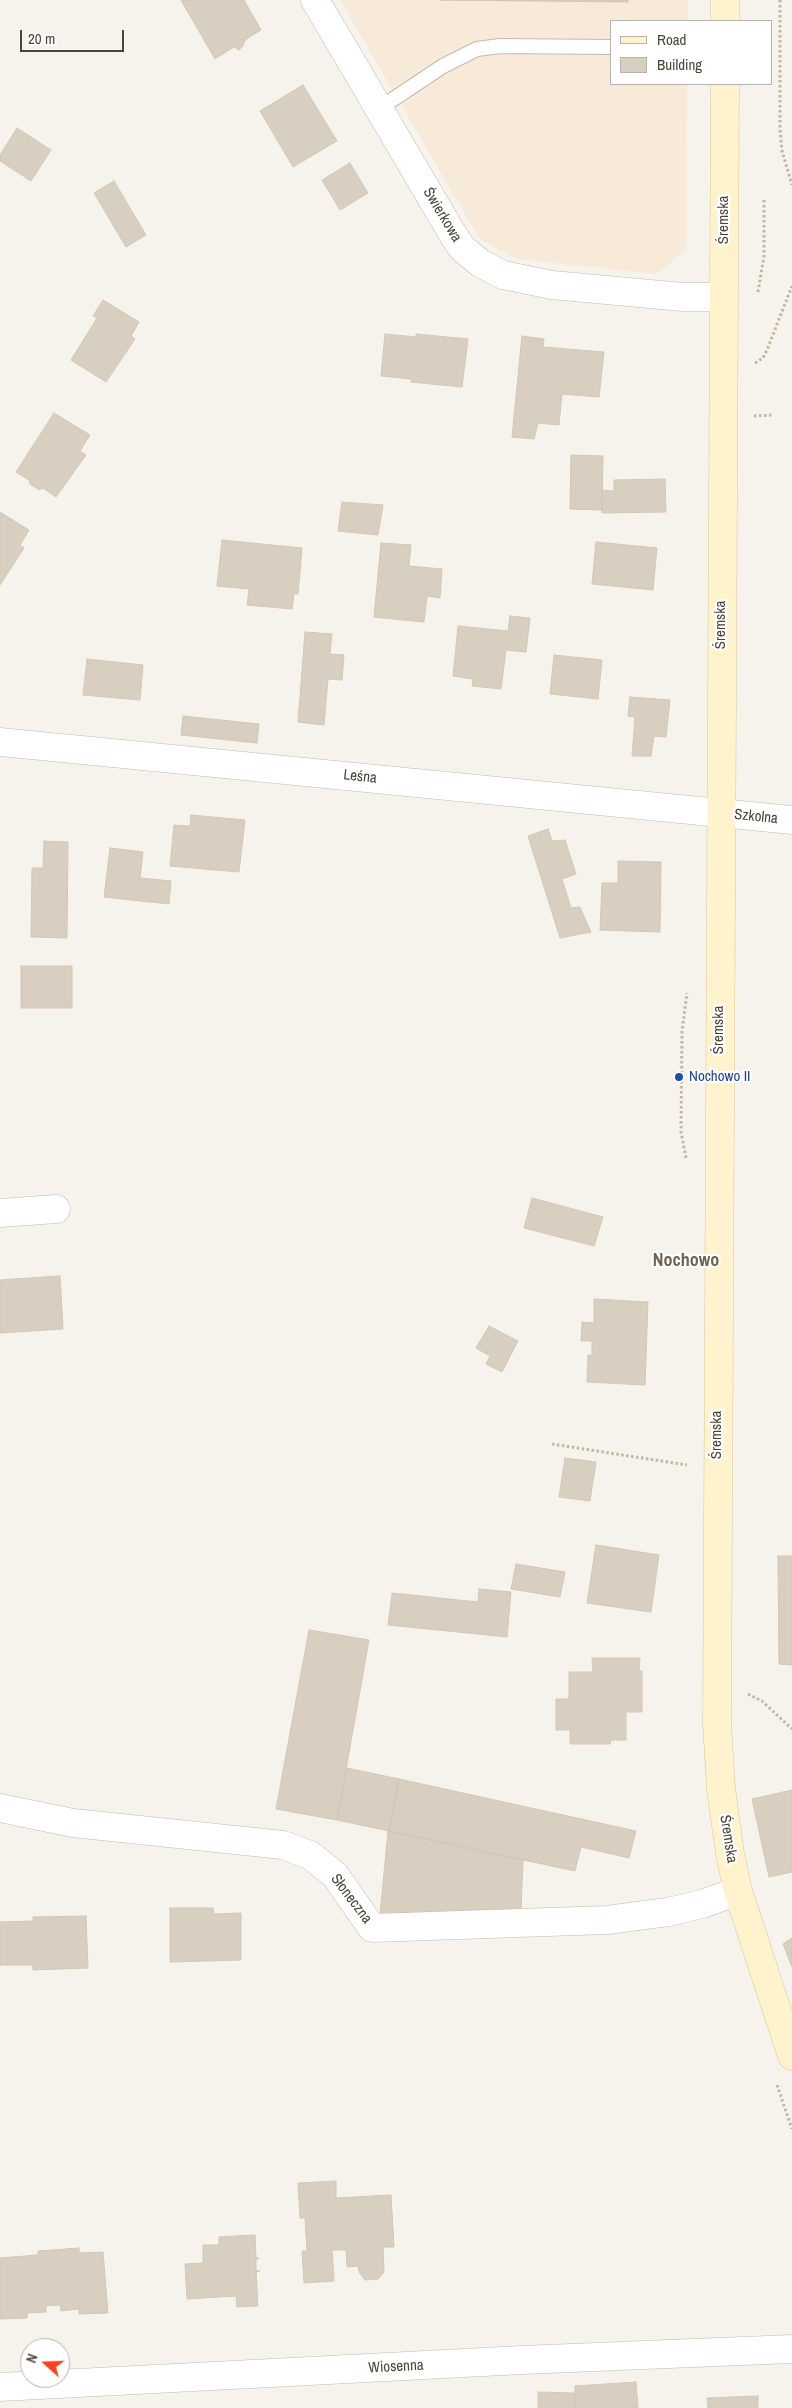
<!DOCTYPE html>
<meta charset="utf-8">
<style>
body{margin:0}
#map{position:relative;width:792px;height:2408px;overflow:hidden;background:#f6f3ec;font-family:"Archivo Narrow",sans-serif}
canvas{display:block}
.legend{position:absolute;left:610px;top:20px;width:162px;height:65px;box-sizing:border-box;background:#fff;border:1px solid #b7b4b0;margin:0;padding:6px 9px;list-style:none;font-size:15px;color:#4b4439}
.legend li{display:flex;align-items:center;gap:10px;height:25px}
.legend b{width:25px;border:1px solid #b7b4b0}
.north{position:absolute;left:20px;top:2338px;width:50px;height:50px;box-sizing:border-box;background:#fff;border:1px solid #b7b4b0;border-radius:50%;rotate:290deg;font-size:14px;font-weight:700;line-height:20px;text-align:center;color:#4b4439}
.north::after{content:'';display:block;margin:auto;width:18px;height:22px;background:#fc3f1d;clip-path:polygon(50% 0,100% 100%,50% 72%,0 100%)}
.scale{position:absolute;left:20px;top:30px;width:104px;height:22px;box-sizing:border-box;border:2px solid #4b4439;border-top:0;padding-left:6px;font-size:15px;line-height:18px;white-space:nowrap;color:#4b4439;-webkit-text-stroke:4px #fff;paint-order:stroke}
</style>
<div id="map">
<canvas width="792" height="2408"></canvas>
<ul class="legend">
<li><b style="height:6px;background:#fff3cd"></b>Road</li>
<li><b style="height:14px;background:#d8cfc1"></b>Building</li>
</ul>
<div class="north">N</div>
<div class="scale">20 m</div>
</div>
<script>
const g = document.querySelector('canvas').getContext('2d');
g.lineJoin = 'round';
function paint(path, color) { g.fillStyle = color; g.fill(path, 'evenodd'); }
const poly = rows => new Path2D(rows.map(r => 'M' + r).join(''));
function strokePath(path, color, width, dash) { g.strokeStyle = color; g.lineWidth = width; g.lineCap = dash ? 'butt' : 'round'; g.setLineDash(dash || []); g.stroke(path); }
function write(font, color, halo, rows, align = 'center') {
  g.font = font + ' "Archivo Narrow",sans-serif'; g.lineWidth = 4.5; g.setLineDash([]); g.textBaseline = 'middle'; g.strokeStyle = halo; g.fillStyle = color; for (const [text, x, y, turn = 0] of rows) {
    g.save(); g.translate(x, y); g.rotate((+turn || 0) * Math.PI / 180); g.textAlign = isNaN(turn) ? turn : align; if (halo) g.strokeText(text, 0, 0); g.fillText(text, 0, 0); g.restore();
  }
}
const commercial = poly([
 [340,0,688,0,688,21,611,21,611,84,687,84,686,250,657,274,516,259,479,238]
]);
const building = poly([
 [181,0,244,0,261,30,245,40,243,46,239,50,234,47,215,59,181,0],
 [440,0,628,0,628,2,440,0],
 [303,85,337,141,293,167,260,111,303,85],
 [17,128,51,150,31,181,0,161,0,155,17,128],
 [350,163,368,193,340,210,322,180,350,163],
 [114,181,146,235,126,247,94,193,114,181],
 [103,300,139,322,131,336,135,339,106,382,71,360,97,318,93,316,103,300],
 [385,334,416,337,416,334,468,339,462,387,411,382,411,379,381,376,385,334],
 [522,336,544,339,543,347,604,352,599,397,562,394,559,425,538,423,534,439,512,437,522,336],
 [54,413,90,435,80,451,86,455,56,497,43,488,39,490,30,484,29,480,16,472,54,413],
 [571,455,603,456,602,510,570,509,571,455],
 [665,479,666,512,602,513,602,490,614,491,614,480,665,479],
 [342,502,383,505,378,535,338,531,342,502],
 [0,512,29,530,20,545,24,548,0,585,0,512],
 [222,540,302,548,298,594,294,594,292,609,247,605,249,589,217,586,222,540],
 [596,542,657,548,653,590,592,584,596,542],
 [381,543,411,545,409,566,442,569,440,598,427,596,424,622,374,617,381,543],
 [510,616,530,618,526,652,506,650,501,689,472,686,473,679,453,676,458,626,508,631,510,616],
 [305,632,332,634,330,654,344,655,342,680,328,679,324,725,298,722,305,632],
 [554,655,602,660,598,699,550,694,554,655],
 [87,659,143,665,140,700,83,695,87,659],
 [630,697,670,700,666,737,654,736,651,756,632,756,635,717,628,716,630,697],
 [183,716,259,724,257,743,181,735,183,716],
 [191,815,245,820,239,872,170,866,174,825,190,826,191,815],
 [548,829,552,841,565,840,576,874,562,879,571,908,580,907,591,932,560,938,528,836,548,829],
 [44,841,68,842,67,938,31,937,32,868,43,868,44,841],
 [110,848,143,852,140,878,171,881,169,904,104,897,110,848],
 [618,861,661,862,660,932,600,930,602,883,618,883,618,861],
 [21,966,72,966,72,1008,21,1008,21,966],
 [532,1198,603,1217,594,1246,524,1228,532,1198],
 [60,1276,63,1329,0,1333,0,1280,60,1276],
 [594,1299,648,1302,645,1385,587,1382,588,1355,592,1355,592,1341,581,1341,582,1322,594,1323,594,1299],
 [489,1326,518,1341,502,1372,486,1364,490,1356,476,1348,489,1326],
 [565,1458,596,1462,590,1501,559,1497,565,1458],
 [596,1545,659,1555,651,1612,587,1603,596,1545],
 [778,1556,792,1556,792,1665,779,1664,778,1556],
 [516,1564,565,1572,560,1597,511,1589,516,1564],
 [479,1589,511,1592,507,1637,388,1625,392,1593,478,1602,479,1589],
 [309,1630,369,1640,337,1820,276,1809,309,1630],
 [592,1658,640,1658,639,1671,642,1671,642,1712,626,1712,626,1740,611,1740,610,1744,570,1744,570,1730,556,1730,556,1699,569,1699,569,1672,593,1672,592,1658],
 [347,1768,399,1779,389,1831,337,1820,347,1768],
 [399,1779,636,1831,629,1858,581,1847,575,1871,389,1831,399,1779],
 [792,1790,792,1872,769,1877,752,1799,792,1790],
 [388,1831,523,1860,521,1910,380,1915,388,1831],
 [170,1908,213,1908,214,1914,241,1913,241,1960,170,1962,170,1908],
 [86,1916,88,1968,33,1970,33,1965,0,1965,0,1922,33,1921,33,1917,86,1916],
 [792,1938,792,1967,783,1944,792,1938],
 [336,2181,336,2198,391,2195,394,2247,383,2247,384,2272,378,2279,365,2280,359,2272,358,2266,347,2267,346,2250,332,2250,334,2281,304,2283,302,2251,307,2251,305,2218,300,2218,298,2183,336,2181],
 [255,2235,256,2258,259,2258,256,2260,256,2271,260,2271,256,2272,258,2306,237,2307,236,2296,187,2299,185,2264,203,2263,203,2245,219,2245,219,2237,255,2235],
 [79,2248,79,2253,103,2252,108,2313,79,2314,79,2309,61,2311,60,2305,46,2306,46,2312,27,2313,27,2318,0,2319,0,2258,38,2255,38,2251,79,2248],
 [636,2382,638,2408,575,2408,575,2386,636,2382],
 [538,2392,575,2393,575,2408,538,2408,538,2392],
 [758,2396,758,2408,708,2408,707,2398,758,2396]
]);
const path = poly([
 [780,0,780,130,782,151,792,185],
 [758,292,764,256,764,199],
 [755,363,763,358,767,350,792,286],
 [754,416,773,415],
 [686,1158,681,1132,682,1031,687,993],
 [552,1444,687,1465],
 [748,1694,762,1701,792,1729],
 [777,2085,792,2129]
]);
const service = poly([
 [380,108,443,66,477,49,500,46,611,47]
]);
const minor = poly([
 [315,0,452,233,462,248,480,263,503,275,552,285,683,297,723,297],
 [0,742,792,820],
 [0,1213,56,1209],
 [0,1808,73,1823,283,1845,310,1855,335,1875,372,1928,607,1920,668,1912,702,1904,738,1891],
 [0,2387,522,2360,792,2349]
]);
const secondary = poly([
 [725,21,725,0],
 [725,84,717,1723,721,1789,730,1854,738,1891,792,2056]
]);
const markers = [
 [679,1077,5,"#1a4fb4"]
];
const streetNames = [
 ["Świerkowa",442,215,59],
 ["Śremska",724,220,-90],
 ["Śremska",721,625,-90],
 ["Leśna",360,777,6],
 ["Szkolna",756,817,6],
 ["Śremska",719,1030,-90],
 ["Śremska",717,1435,-90],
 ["Śremska",728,1839,81],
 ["Słoneczna",351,1899,53],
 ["Wiosenna",396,2367,-3]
];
const transitNames = [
 ["Nochowo II",689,1077]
];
const quarterNames = [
 ["Nochowo",686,1261]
];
paint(commercial, '#f7ead8');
paint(building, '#d8cfc1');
strokePath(building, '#d3c7b4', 1);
strokePath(service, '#c2bbae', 16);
strokePath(minor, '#c2bbae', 29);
strokePath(secondary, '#d6c79b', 29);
strokePath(path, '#c4b79f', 3, [2.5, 2.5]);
strokePath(service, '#fff', 14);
strokePath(minor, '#fff', 28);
strokePath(secondary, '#fff3cd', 28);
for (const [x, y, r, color] of markers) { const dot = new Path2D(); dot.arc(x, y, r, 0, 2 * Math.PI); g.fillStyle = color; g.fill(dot); strokePath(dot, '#fff', 2); }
write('15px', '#4b4439', '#fff', streetNames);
write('15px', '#164399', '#fff', transitNames, 'left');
write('bold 18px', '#6e6250', '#fff', quarterNames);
</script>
